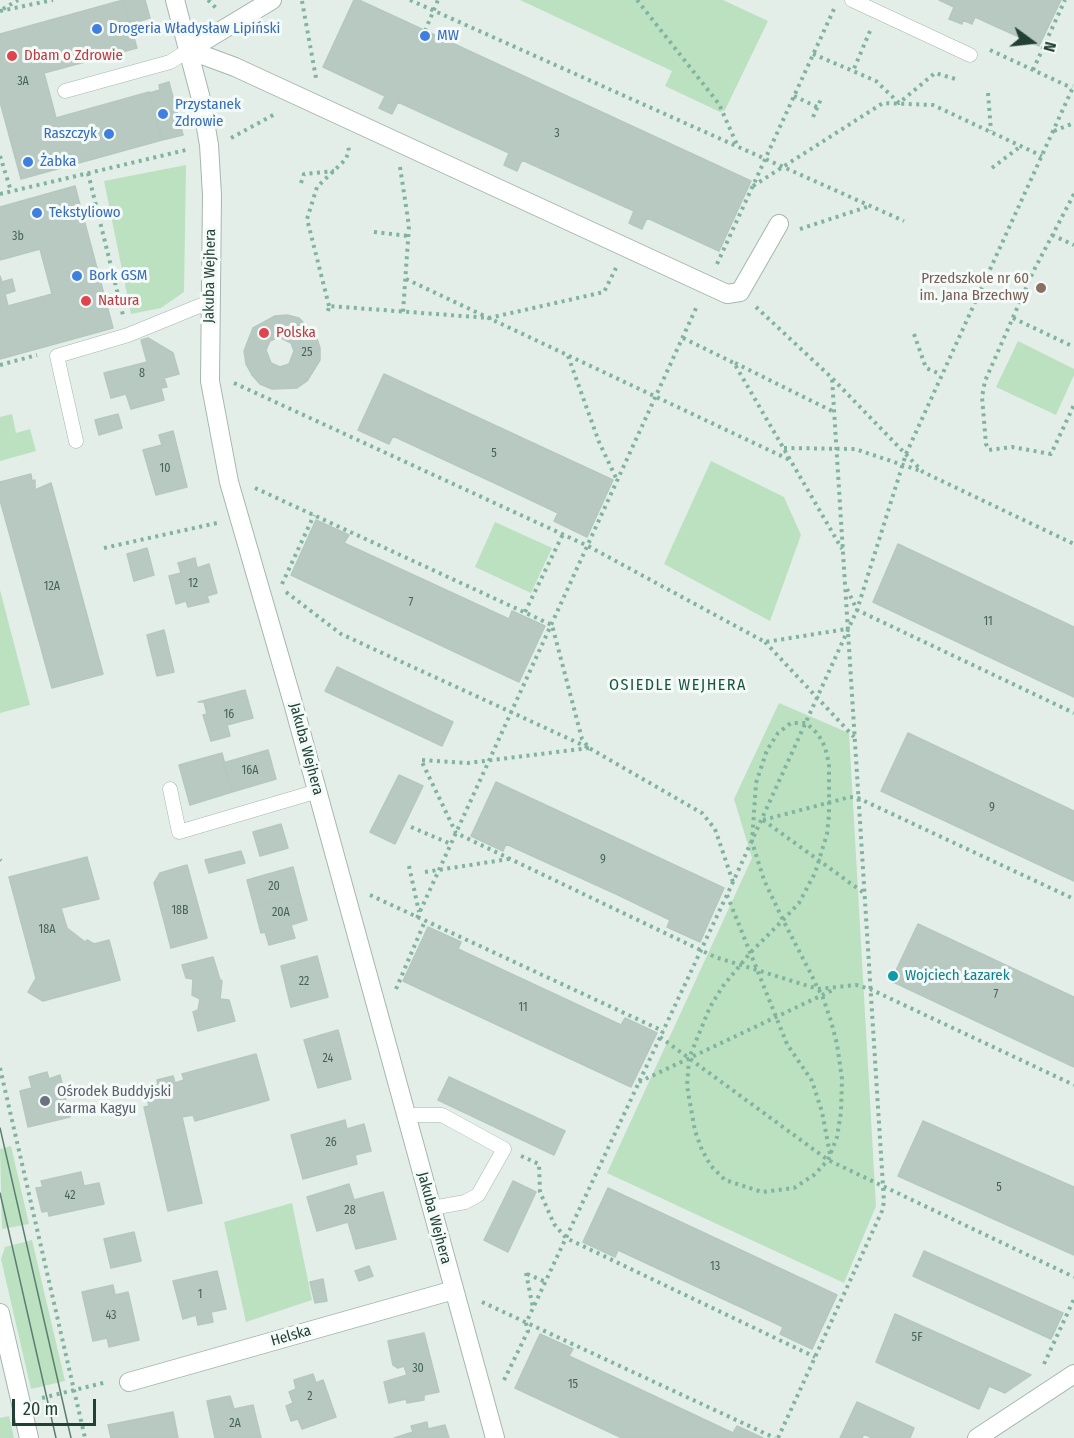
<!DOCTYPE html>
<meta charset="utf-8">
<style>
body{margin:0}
#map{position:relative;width:1074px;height:1438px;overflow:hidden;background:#e3eee8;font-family:"Fira Sans Condensed",sans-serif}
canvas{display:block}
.north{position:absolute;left:1002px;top:12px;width:60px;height:60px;-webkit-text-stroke:4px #f4faf7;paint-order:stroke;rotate:105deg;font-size:16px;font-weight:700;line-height:24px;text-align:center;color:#214136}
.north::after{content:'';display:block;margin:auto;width:21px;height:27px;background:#214136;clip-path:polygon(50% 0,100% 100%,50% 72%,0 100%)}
.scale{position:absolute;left:12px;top:1399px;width:84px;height:27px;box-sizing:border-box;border:3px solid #214136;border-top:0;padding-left:8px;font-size:18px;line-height:21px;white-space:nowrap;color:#214136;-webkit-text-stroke:4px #f4faf7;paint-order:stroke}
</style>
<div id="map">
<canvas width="1074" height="1438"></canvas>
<div class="north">N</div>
<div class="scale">20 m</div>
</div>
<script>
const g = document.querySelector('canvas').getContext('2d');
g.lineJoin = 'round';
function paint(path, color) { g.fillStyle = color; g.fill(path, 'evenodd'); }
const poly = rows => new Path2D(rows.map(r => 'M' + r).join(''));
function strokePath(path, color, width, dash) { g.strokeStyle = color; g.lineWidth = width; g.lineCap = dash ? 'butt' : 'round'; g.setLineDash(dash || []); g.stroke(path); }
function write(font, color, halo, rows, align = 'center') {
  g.font = font + ' "Fira Sans Condensed",sans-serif'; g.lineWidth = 6; g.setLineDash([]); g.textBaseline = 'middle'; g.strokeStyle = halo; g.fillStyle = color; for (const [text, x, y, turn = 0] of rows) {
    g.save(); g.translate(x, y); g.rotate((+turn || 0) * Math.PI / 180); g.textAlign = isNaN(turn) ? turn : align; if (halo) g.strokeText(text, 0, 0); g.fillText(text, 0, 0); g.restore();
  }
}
const green = poly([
 [520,0,723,0,768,21,725,110,720,112,665,86,672,71],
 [186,165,184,292,161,308,131,314,104,181],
 [1018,341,1074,369,1074,375,1056,415,996,387],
 [12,414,16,433,30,429,36,451,0,461,0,417],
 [711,461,784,497,801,535,770,621,664,564],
 [495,522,552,548,531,593,475,567],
 [0,590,30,705,0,713],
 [779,703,849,733,876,1206,844,1283,607,1173,752,858,734,799],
 [11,1146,29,1224,2,1229,0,1149],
 [292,1203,312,1300,246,1322,224,1222],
 [32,1240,65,1381,31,1389,1,1259,5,1247],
 [9,1416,14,1438,0,1438,0,1418]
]);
const building = poly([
 [123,0,137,48,44,73,56,118,149,92,162,140,21,179,0,102,0,34,123,0],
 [123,0,145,0,150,18,130,24,123,0],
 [354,0,359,0,751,181,719,251,647,218,642,229,629,223,634,211,522,160,517,171,504,165,509,153,398,102,392,114,379,108,385,96,323,67,354,0],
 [939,0,1061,0,1039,46,975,17,972,24,963,20,962,24,949,19,954,7,939,0],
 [169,82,183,135,162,140,149,93,160,90,159,85,169,82],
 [75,186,113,328,0,359,0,276,2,282,12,279,15,291,5,294,8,306,52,294,40,249,0,260,0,207,75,186],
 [287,315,299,318,316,336,320,348,320,360,307,381,297,388,272,389,260,384,252,375,246,364,244,351,253,328,275,316,287,315],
 [279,337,291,343,294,351,289,364,280,367,271,363,266,350,270,341,279,337],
 [148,338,173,353,179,374,164,378,167,387,161,388,164,400,131,409,126,394,111,398,104,373,147,362,141,340,148,338],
 [384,374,613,480,587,537,554,521,558,513,501,486,393,436,389,444,358,430,384,374],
 [118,414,122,428,99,435,95,420,118,414],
 [173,431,187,487,156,495,143,450,162,445,159,435,173,431],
 [31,474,32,481,35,480,35,490,51,483,103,674,52,688,0,500,0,482,31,474],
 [316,520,349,535,344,543,509,619,512,611,545,626,519,682,291,575,316,520],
 [898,544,1074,627,1074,697,873,602,898,544],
 [147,548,154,575,134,581,127,554,147,548],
 [195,558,197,568,209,564,217,593,207,596,209,602,188,607,186,601,176,604,169,576,181,573,178,563,195,558],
 [164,630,174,672,157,676,147,635,164,630],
 [337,667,453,722,442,746,325,691,337,667],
 [245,690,253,718,227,725,230,736,211,741,203,715,207,714,204,702,198,702,245,690],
 [908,733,1074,811,1074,881,881,791,908,733],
 [268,750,276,779,232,792,223,763,268,750],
 [222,753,232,792,190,805,179,765,222,753],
 [399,775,423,786,395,844,370,832,399,775],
 [496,782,724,888,700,942,667,927,670,920,616,894,506,844,503,851,471,836,496,782],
 [281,824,288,848,260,856,253,832,281,824],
 [241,851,245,863,209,873,205,860,241,851],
 [87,857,99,899,61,908,67,928,85,942,87,940,94,944,109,940,120,980,43,1001,28,992,36,978,9,877,87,857],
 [187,865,207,938,171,948,154,883,160,873,187,865],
 [293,867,300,894,254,906,247,880,293,867],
 [300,894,307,920,291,925,295,938,269,945,265,932,261,933,254,906,300,894],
 [918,924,1074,997,1074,1067,891,981,918,924],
 [428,927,461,942,458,949,621,1025,625,1018,657,1033,631,1087,403,981,428,927],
 [317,956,328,997,291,1007,281,966,317,956],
 [213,957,220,980,222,981,220,999,229,1000,235,1021,198,1031,193,1012,198,1010,200,999,192,995,193,979,186,978,182,965,213,957],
 [338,1030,351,1079,318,1088,304,1040,338,1030],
 [256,1054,269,1100,195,1121,193,1115,182,1117,202,1203,168,1211,144,1107,149,1106,145,1087,158,1085,157,1080,173,1076,175,1083,184,1080,182,1074,256,1054],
 [47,1072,49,1079,60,1075,70,1117,28,1127,20,1091,32,1088,29,1077,47,1072],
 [449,1077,565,1131,554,1155,438,1100,449,1077],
 [345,1120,347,1129,364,1124,371,1151,355,1155,357,1164,303,1179,291,1135,345,1120],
 [923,1121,1074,1187,1074,1255,898,1176,923,1121],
 [81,1172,84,1186,99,1183,104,1204,49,1216,48,1211,42,1212,36,1188,43,1187,41,1181,81,1172],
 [513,1181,536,1192,508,1252,484,1240,513,1181],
 [349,1184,354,1200,383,1192,396,1239,356,1249,348,1222,317,1231,307,1197,349,1184],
 [608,1188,837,1295,812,1349,780,1334,783,1327,777,1324,618,1250,615,1257,583,1242,608,1188],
 [134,1232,141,1261,111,1268,104,1239,134,1232],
 [924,1251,1063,1313,1051,1339,913,1276,924,1251],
 [369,1266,373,1276,359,1281,355,1271,369,1266],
 [217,1271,226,1309,211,1312,213,1322,198,1325,196,1315,183,1319,173,1281,217,1271],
 [323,1279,327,1301,315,1303,310,1282,323,1279],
 [113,1285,115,1295,128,1292,139,1340,109,1347,107,1338,93,1341,82,1292,113,1285],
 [895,1314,1031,1375,1005,1393,989,1386,979,1409,876,1362,895,1314],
 [424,1333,439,1392,424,1395,424,1400,407,1403,406,1399,389,1403,384,1382,407,1375,404,1366,398,1368,393,1365,388,1341,424,1333],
 [540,1334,573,1349,569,1356,733,1433,737,1426,763,1438,622,1438,515,1388,540,1334],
 [313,1374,316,1383,323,1380,336,1417,302,1429,298,1419,291,1421,286,1406,293,1403,289,1392,296,1389,294,1380,313,1374],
 [230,1396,234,1409,253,1405,261,1438,215,1438,207,1401,230,1396],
 [857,1402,914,1428,910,1438,872,1438,864,1434,862,1438,840,1438,857,1402],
 [173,1412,178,1438,111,1438,108,1425,173,1412],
 [427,1422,428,1429,445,1425,449,1438,394,1438,413,1432,411,1426,427,1422]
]);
const path = poly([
 [208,0,216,8],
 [410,0,904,221],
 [637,0,719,104,738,147],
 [302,1,316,78],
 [3,9,18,0],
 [0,11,53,0],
 [425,31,438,0],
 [870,31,853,71,876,81,899,103,935,73,959,80],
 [990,50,1072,88],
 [813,54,853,71],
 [1033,70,1065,0],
 [988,93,991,131],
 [794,96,817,107],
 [813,117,821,99],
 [1054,131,1074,123],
 [231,138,277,113],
 [0,156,11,191],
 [400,167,409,226,403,312],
 [992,168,1021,146],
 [88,173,123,315],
 [301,183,304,174,334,171],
 [753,186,883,103,933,105,1042,156],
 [0,194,186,150],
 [1074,194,1033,272,985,381,982,397,986,444,989,450,1012,447,1051,454,1074,405],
 [800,229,870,206],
 [374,232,409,236],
 [1052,235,1074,245],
 [717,264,834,9],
 [406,279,790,460],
 [329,306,307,219,317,187,345,160,349,152,348,144],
 [756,307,832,378,923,472,1074,544],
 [328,311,329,306,489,318,604,292,616,268],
 [1013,318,1074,347],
 [914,334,926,368,940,374],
 [683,338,734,363,842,549],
 [568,356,599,442,617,480],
 [735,363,834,412],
 [0,365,37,355],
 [234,383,588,546,765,642,847,629],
 [784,448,855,449,921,471],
 [255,488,552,625,582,739,589,748,702,813,715,829,733,882],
 [104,548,217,523],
 [282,584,314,515],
 [847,589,857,610,1074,713],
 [286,592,341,634,587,747],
 [525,612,563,534],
 [765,642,854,737],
 [589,748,468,763,421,760,456,833,715,957,818,989,856,985,870,989,1074,1085],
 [763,820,850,797,858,798,1074,899],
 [763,820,864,893],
 [411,827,451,844],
 [0,860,1,861],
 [409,866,419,912],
 [425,872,509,859],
 [370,895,663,1031],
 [727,895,787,1044,812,1081,822,1112,830,1154],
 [417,918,697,306],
 [783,920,799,903,815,873,827,834,829,815,829,764,825,747,818,734,806,723,791,723,778,733,767,750,756,783,752,842,764,880,783,920,811,974,818,989,822,995,831,1021,837,1044,842,1079,841,1112,837,1137,828,1160,814,1175,794,1188,762,1192,725,1180,711,1166,702,1150,695,1131,687,1086,689,1058,710,1007,723,986,751,952,783,920],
 [396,989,425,921],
 [660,1037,828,1160,1074,1277],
 [0,1068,85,1438],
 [639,1082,835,989],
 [521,1156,539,1164,540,1192,554,1224,566,1238,815,1357],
 [526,1273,533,1308],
 [527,1274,546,1282],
 [482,1302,775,1438],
 [1044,1364,1074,1299],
 [504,1380,528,1331,526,1323,733,882,857,610,906,454,1074,85],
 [42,1398,107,1382],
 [778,1438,882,1211,884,1202,832,378]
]);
const service = poly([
 [852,0,970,55],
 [65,91,170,62,189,50],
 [76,441,57,356,128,335,209,302],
 [170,789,179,832,318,791],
 [406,1115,442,1115,504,1149,478,1195,465,1202,432,1208]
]);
const minor = poly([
 [175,0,201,99,209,145,212,195,210,381,229,482,293,703,495,1438],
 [189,50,235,67,727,294,740,292,779,224],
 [189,50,272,0],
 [129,1382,454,1290],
 [977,1438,1074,1374]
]);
const tertiary = poly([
 [0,1313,29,1438]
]);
const tram = poly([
 [0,1128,71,1438],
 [0,1193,56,1438]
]);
const markers = [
 [97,29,6,"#3f7fe0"],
 [425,36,6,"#3f7fe0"],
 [12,56,6,"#e0444e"],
 [163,114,6,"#3f7fe0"],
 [109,134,6,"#3f7fe0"],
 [28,162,6,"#3f7fe0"],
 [37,213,6,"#3f7fe0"],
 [77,276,6,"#3f7fe0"],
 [1041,288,6,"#8d6e63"],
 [86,301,6,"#e0444e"],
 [264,333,6,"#e0444e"],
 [893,976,6,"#0f9aa8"],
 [45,1101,6,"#6b7280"]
];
const numberNames = [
 ["3A",23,82],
 ["3",557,134],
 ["3b",18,237],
 ["25",307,353],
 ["8",142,374],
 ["5",494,454],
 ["10",165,469],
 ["12",193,584],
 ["12A",52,587],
 ["7",411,603],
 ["11",988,622],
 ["16",229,715],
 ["16A",250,771],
 ["9",992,808],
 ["9",603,860],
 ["20",274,887],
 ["18B",180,911],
 ["20A",281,913],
 ["18A",47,930],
 ["22",304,982],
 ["7",996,995],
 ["11",523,1008],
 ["24",328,1059],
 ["26",331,1143],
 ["5",999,1188],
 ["42",70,1196],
 ["28",350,1211],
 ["13",715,1267],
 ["1",200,1295],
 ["43",111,1316],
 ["5F",917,1338],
 ["30",418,1369],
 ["15",573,1385],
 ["2",310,1397],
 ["2A",235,1424]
];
const shopNames = [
 ["Drogeria Władysław Lipiński",109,29],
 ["MW",437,36],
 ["Przystanek",175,105],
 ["Zdrowie",175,122],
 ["Raszczyk",97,134,"right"],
 ["Żabka",40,162],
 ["Tekstyliowo",49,213],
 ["Bork GSM",89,276]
];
const healthNames = [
 ["Dbam o Zdrowie",24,56],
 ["Natura",98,301],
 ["Polska",276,333]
];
const streetNames = [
 ["Jakuba Wejhera",210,276,-89],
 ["Jakuba Wejhera",306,749,75],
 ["Jakuba Wejhera",434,1218,75],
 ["Helska",291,1336,-16]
];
const educationNames = [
 ["Przedszkole nr 60",1029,279],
 ["im. Jana Brzechwy",1029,296]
];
const cultureNames = [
 ["Wojciech Łazarek",905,976]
];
const worshipNames = [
 ["Ośrodek Buddyjski",57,1092],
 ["Karma Kagyu",57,1109]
];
const neighbourhoodNames = [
 ["OSIEDLE WEJHERA",678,686]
];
paint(green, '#bbe1c1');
paint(building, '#b8c9c1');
strokePath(building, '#b5c8bf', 1.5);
strokePath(service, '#a5b7af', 15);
strokePath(minor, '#a5b7af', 20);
strokePath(tertiary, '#a5b7af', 20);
strokePath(path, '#81b49f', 4, [3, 4.5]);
strokePath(service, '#fff', 14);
strokePath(minor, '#fff', 18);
strokePath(tertiary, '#fff', 18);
strokePath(tram, '#5c7d71', 1.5);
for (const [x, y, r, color] of markers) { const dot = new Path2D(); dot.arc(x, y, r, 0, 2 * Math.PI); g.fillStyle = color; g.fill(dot); strokePath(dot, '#f4faf7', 2); }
write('12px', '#476359', null, numberNames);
write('15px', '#366cbe', '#f4faf7', shopNames, 'left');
write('15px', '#be3a42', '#f4faf7', healthNames, 'left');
write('15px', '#214136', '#f4faf7', streetNames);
write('15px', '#785e54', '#f4faf7', educationNames, 'right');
write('15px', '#0d838f', '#f4faf7', cultureNames, 'left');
write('15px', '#5b616d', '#f4faf7', worshipNames, 'left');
g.letterSpacing = '1.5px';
write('16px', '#1b5542', '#f4faf7', neighbourhoodNames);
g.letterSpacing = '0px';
</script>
